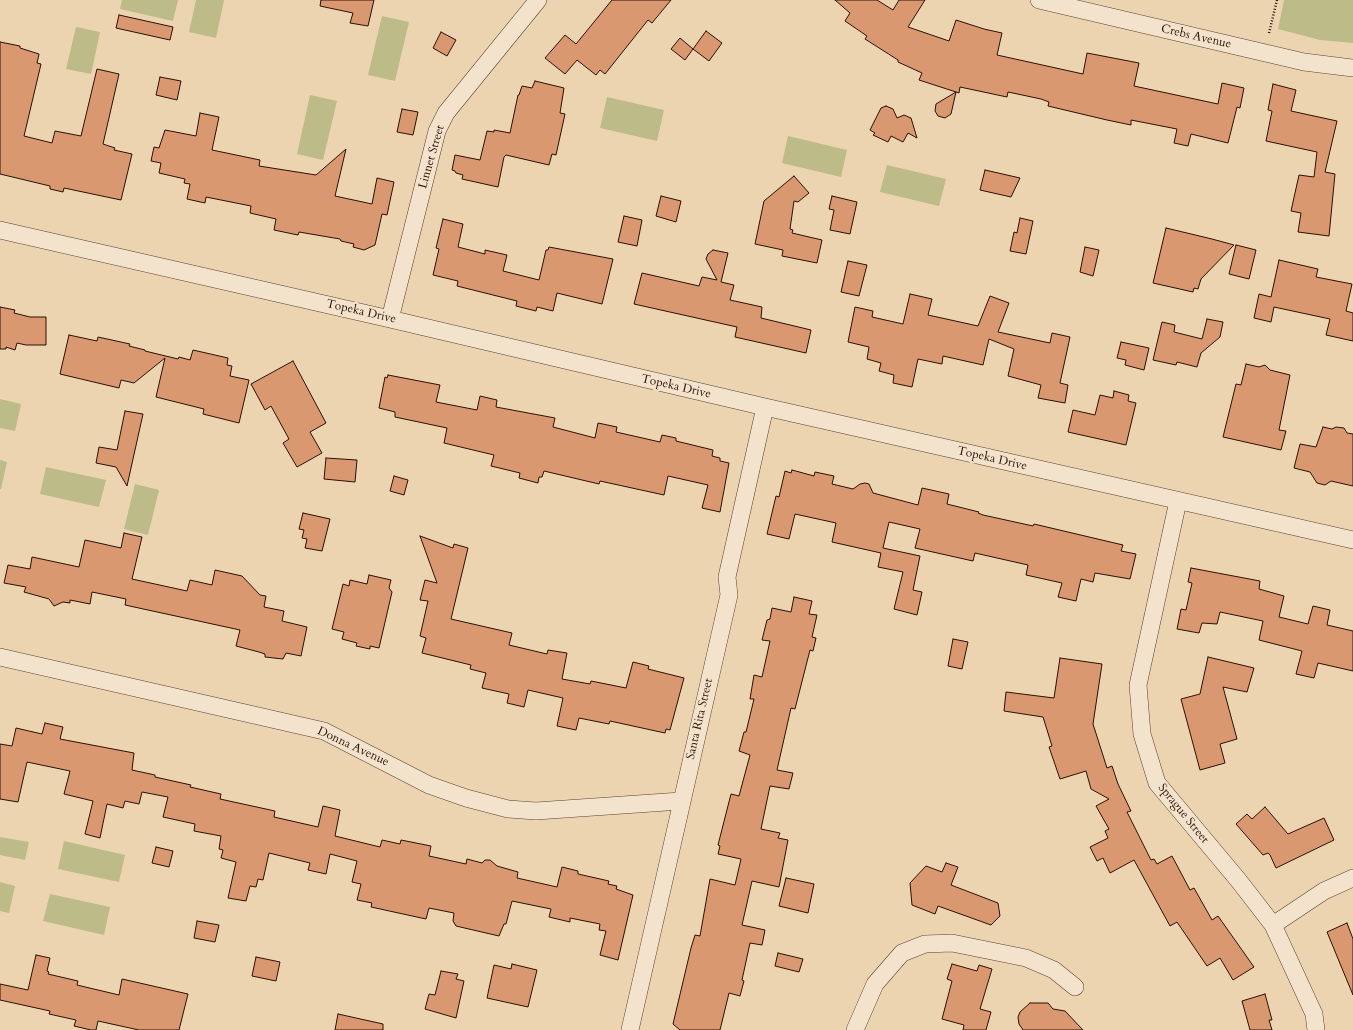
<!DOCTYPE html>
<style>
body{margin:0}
canvas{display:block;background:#ecd4b1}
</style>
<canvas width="1353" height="1030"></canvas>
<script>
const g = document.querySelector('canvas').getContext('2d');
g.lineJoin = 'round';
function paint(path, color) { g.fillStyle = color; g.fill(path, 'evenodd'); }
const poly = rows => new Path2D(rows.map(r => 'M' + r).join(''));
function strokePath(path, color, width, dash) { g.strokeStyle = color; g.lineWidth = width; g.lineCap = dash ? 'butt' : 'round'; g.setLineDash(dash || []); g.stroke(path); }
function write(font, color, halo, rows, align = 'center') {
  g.font = font + ' Cardo,serif'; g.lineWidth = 4; g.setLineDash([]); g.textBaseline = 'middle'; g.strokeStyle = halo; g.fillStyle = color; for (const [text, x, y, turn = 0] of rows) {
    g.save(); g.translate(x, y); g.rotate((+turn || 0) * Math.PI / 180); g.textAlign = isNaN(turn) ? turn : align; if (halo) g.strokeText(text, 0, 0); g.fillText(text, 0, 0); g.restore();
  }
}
const green = poly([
 [122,0,178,0,173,21,120,9],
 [196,0,224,0,216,38,189,32],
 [1284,0,1353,0,1353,43,1320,40,1278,29],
 [382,16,409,22,395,81,368,75],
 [76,27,100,32,91,74,66,69],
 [310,95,337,101,323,160,297,154],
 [607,97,664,110,657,141,600,128],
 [788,136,847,150,841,177,782,163],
 [887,165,946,179,939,206,880,192],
 [0,399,21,404,15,431,0,428],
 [0,460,7,462,1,489,0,489],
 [46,467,106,480,99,507,40,494],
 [135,484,159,490,148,535,124,529],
 [0,837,29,842,25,860,0,855],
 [64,841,125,855,119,882,58,869],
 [0,882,15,886,9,913,0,911],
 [50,894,110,907,104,935,43,921]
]);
const building = poly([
 [321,0,374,0,368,26,350,23,353,13,320,6,321,0],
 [612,0,671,0,652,23,648,20,605,74,600,70,596,75,577,60,565,74,545,58,565,35,576,44,612,0],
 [835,0,877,0,893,10,899,0,925,0,908,27,949,41,956,20,984,29,1002,33,997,55,1083,74,1087,53,1139,63,1134,86,1218,104,1222,83,1244,88,1240,108,1237,107,1228,143,1191,134,1188,146,1174,143,1177,129,1131,120,1131,125,1107,120,1048,106,1049,102,1041,99,1008,92,1007,97,960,87,959,93,956,92,951,114,945,118,938,116,935,111,936,104,956,92,919,80,922,73,898,62,898,60,865,39,867,36,845,21,850,13,835,0],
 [119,15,173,27,170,40,116,28,119,15],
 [706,31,722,43,709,61,693,49,685,60,671,49,680,38,693,49,706,31],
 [441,32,456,40,447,56,433,48,441,32],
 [0,42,20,46,20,48,39,54,37,63,41,64,24,136,52,143,55,131,81,136,97,69,119,74,103,144,115,148,114,150,132,154,121,200,64,188,63,192,50,189,50,186,0,174,0,42],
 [160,77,181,81,177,100,156,95,160,77],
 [535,81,564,88,560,113,565,114,556,155,552,154,549,165,506,155,504,157,498,187,462,179,463,175,456,173,455,171,452,170,455,155,480,160,487,131,494,132,494,130,510,133,518,95,519,95,522,86,532,88,535,81],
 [1273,84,1296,90,1291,111,1337,121,1325,172,1335,174,1329,236,1298,232,1301,213,1291,211,1299,175,1314,177,1317,152,1266,141,1272,111,1268,110,1273,84],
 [886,106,893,109,897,118,904,115,911,118,917,138,908,133,903,142,891,136,888,142,873,135,875,133,870,130,881,108,886,106],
 [402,109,418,112,413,135,397,132,402,109],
 [200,113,219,117,212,150,260,160,259,166,316,175,346,149,335,196,372,204,377,178,394,182,387,215,382,214,375,245,364,250,353,247,354,244,341,241,340,239,299,232,298,235,274,230,276,219,250,213,251,206,206,197,205,203,187,199,190,184,184,183,185,179,159,173,161,163,151,161,154,147,159,148,165,130,196,136,200,113],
 [985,170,1020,178,1011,197,980,190,985,170],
 [794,176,809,193,798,202,794,201,790,229,793,230,792,233,822,240,817,263,782,256,783,250,755,244,764,201,794,176],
 [661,196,681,201,676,222,656,216,661,196],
 [832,196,857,202,850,234,830,230,834,210,829,209,832,196],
 [624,216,642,220,637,246,618,242,624,216],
 [1020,218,1033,221,1026,254,1010,251,1014,232,1017,233,1020,218],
 [443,219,463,224,458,247,485,254,485,250,507,255,503,271,539,280,546,250,548,250,549,247,613,259,602,304,557,293,553,311,537,307,536,311,516,306,517,301,457,286,458,281,433,275,439,249,436,248,443,219],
 [1166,228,1212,239,1234,245,1201,279,1198,289,1194,288,1193,292,1153,283,1166,228],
 [1236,245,1256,250,1249,279,1229,274,1236,245],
 [1085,247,1099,250,1093,276,1080,272,1085,247],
 [713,250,728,253,721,282,734,285,730,300,762,307,761,318,811,330,806,353,735,337,737,327,634,304,642,273,699,286,702,277,717,280,706,259,708,254,713,250],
 [1279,260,1318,269,1316,277,1352,284,1346,311,1353,313,1353,341,1326,335,1330,319,1274,307,1271,322,1254,318,1259,294,1271,297,1279,260],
 [848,261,867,265,859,296,841,292,848,261],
 [910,294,932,299,928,315,978,326,990,296,1009,303,998,332,1050,343,1052,333,1070,337,1060,383,1068,385,1065,403,1038,398,1041,385,1008,376,1014,349,989,339,983,365,943,356,942,364,918,359,912,387,893,383,894,375,879,371,881,363,867,359,869,347,848,342,855,307,873,311,872,317,903,324,910,294],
 [0,307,15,310,14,313,30,317,46,317,46,345,26,345,17,343,15,350,6,347,6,349,0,349,0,307],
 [1207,319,1223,322,1220,337,1201,353,1197,367,1177,362,1176,365,1153,360,1162,322,1175,325,1174,332,1202,339,1207,319],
 [69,335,97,341,98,337,130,344,129,346,145,350,145,351,178,359,179,357,190,360,193,350,228,358,227,365,232,366,230,376,249,380,239,423,203,414,204,409,156,397,165,358,134,383,121,380,119,388,60,374,69,335],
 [1121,342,1149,348,1144,370,1125,365,1126,360,1117,358,1121,342],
 [293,361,326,423,310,432,322,453,297,467,283,443,289,439,271,406,265,410,251,384,293,361],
 [1246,364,1259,367,1265,365,1270,370,1290,375,1279,430,1286,431,1281,450,1223,437,1236,384,1241,385,1246,364],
 [388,375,440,385,436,402,477,410,480,396,497,400,496,407,555,418,553,427,595,438,598,423,617,427,616,432,660,442,662,435,676,438,676,441,713,450,712,456,720,458,720,461,729,463,720,512,702,508,708,485,668,476,664,495,600,481,599,484,544,471,542,477,539,477,538,483,519,478,520,473,491,466,494,455,444,443,447,428,395,417,395,412,379,408,385,377,387,378,388,375],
 [1114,391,1129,395,1128,401,1136,403,1126,445,1068,432,1073,410,1095,415,1100,395,1113,398,1114,391],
 [125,411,143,414,127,486,116,467,96,463,99,447,117,450,125,411],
 [1323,427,1332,429,1336,427,1344,428,1347,433,1353,434,1353,486,1331,481,1325,485,1317,483,1310,472,1294,468,1300,444,1316,447,1323,427],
 [326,458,357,460,355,482,324,479,326,458],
 [792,470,814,476,815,472,834,476,832,484,853,489,860,484,865,483,869,484,873,493,918,505,922,488,949,494,947,504,979,512,978,513,983,515,1033,526,1034,524,1123,545,1121,551,1136,554,1130,579,1095,573,1093,582,1081,579,1076,601,1058,597,1062,583,1026,575,1028,565,975,553,973,561,915,548,920,529,889,522,883,548,920,556,913,590,922,592,917,615,894,609,903,572,878,567,881,553,832,542,836,523,795,514,789,539,767,534,776,496,779,497,785,471,791,473,792,470],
 [394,476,408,480,404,495,390,491,394,476],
 [303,513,330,519,322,551,305,548,307,539,302,538,304,530,299,529,303,513],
 [124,533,142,537,132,579,187,591,190,580,212,585,215,570,242,576,260,595,266,596,264,607,284,611,282,621,307,627,301,656,286,653,283,659,265,657,265,654,259,652,236,646,240,630,125,605,126,599,92,592,90,604,70,600,70,603,63,602,54,606,49,599,24,592,26,587,4,583,8,565,30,569,32,557,79,567,85,540,121,548,124,533],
 [420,536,453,548,454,544,468,548,451,619,512,633,509,645,547,654,548,650,567,653,562,679,590,684,591,681,626,688,633,662,649,666,648,669,684,678,670,730,666,729,665,733,610,721,609,724,579,718,576,730,557,726,563,698,528,690,524,707,507,703,509,694,482,688,486,673,470,669,471,665,422,653,426,638,420,636,428,601,420,600,425,580,437,583,420,536],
 [1191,568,1260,581,1259,589,1284,596,1279,617,1308,624,1313,606,1330,610,1327,625,1353,631,1353,671,1318,663,1314,678,1296,674,1302,651,1259,640,1263,621,1220,612,1217,624,1202,623,1199,633,1177,629,1181,609,1186,610,1192,583,1188,582,1191,568],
 [369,575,391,580,389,588,392,592,379,648,370,646,370,649,356,646,357,643,342,639,344,632,332,629,343,584,349,586,350,580,367,584,369,575],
 [794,597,812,601,809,614,817,615,812,637,816,638,813,651,810,650,795,709,791,708,777,770,793,773,789,789,770,786,761,829,780,833,778,838,788,840,779,887,752,881,742,925,765,930,762,945,750,943,742,980,744,981,740,996,729,993,720,1030,680,1030,673,1024,691,948,695,935,700,936,710,879,735,885,741,859,718,854,720,846,718,845,731,794,739,796,750,755,739,751,744,732,746,732,754,699,750,699,754,675,762,677,770,641,762,640,767,620,770,619,772,608,791,612,794,597],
 [953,639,968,642,962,669,948,666,953,639],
 [1208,657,1254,668,1247,692,1223,687,1237,739,1220,744,1225,763,1200,770,1181,699,1200,694,1208,657],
 [1060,658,1102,664,1093,724,1107,768,1112,766,1118,784,1131,811,1127,812,1151,860,1154,859,1157,864,1172,856,1190,890,1194,888,1212,920,1218,916,1254,967,1233,980,1220,958,1207,966,1177,922,1170,926,1134,860,1110,873,1103,858,1097,861,1090,847,1108,838,1105,831,1109,829,1096,806,1109,799,1091,789,1086,771,1060,779,1049,747,1052,746,1043,717,1004,711,1006,692,1054,698,1060,658],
 [45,723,63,727,60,739,134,753,132,770,155,775,155,777,191,785,190,787,221,794,220,799,275,811,274,817,318,827,323,806,340,810,335,836,380,847,382,840,400,844,401,840,431,846,429,856,466,864,467,859,482,863,485,860,490,860,497,866,518,872,517,878,557,887,562,867,578,871,578,874,609,881,608,884,617,886,616,889,633,895,618,960,600,955,606,931,599,930,600,924,570,918,570,922,549,917,551,909,512,901,506,924,504,924,499,936,456,926,453,921,454,913,429,908,426,919,371,907,372,903,357,900,361,884,352,882,357,861,330,854,326,874,308,870,310,863,269,853,263,880,258,879,256,887,250,886,246,901,228,898,236,862,221,858,223,850,219,849,221,836,194,831,195,824,163,817,168,797,142,792,139,804,125,801,123,808,107,804,100,838,85,834,93,801,64,794,70,771,27,762,18,802,0,799,0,744,12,746,16,728,42,734,45,723],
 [1265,807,1288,834,1324,818,1334,840,1276,868,1270,855,1268,853,1263,855,1236,824,1247,814,1252,819,1265,807],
 [156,847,173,851,169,867,152,863,156,847],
 [946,863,958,867,951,885,998,903,1000,916,991,925,938,906,935,914,912,905,910,883,926,866,942,872,946,863],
 [786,878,814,884,808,913,779,906,786,878],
 [197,921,219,925,215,942,194,938,197,921],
 [1347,923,1353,939,1353,995,1327,932,1347,923],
 [778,953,803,959,799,972,775,966,778,953],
 [36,955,50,958,47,971,49,972,48,974,78,981,77,985,119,995,122,979,188,994,179,1030,139,1030,98,1021,96,1030,91,1030,74,1026,76,1020,49,1014,50,1011,0,1000,0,984,28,990,36,955],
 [256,957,280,962,276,981,252,976,256,957],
 [512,964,537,970,528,1007,487,998,494,965,511,969,512,964],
 [952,964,977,971,979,965,992,969,980,1009,991,1012,986,1030,963,1030,964,1025,942,1019,952,981,947,979,952,964],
 [441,971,458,974,456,979,464,981,456,1018,425,1009,429,994,435,995,441,971],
 [1265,994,1272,1020,1269,1020,1272,1030,1250,1030,1242,1001,1265,994],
 [1030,1003,1048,1003,1053,1009,1065,1011,1083,1030,1023,1030,1019,1024,1018,1017,1020,1012,1030,1003],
 [338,1014,383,1024,383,1030,335,1030,338,1014]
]);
const path = poly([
 [1269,33,1277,0]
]);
const minor = poly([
 [1039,0,1304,62,1353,68],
 [0,230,390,319,765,407,1353,540],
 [390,319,437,131,446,113,538,0],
 [1178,501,1138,685,1142,734,1157,783,1239,881,1273,925,1314,1014,1316,1030],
 [0,657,324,731,429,785,466,798,508,809,536,811,681,801],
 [1273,925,1324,891,1353,878],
 [630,1030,729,595,727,577,765,407],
 [855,1030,875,984,902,953,925,944,952,943,1026,958,1054,970,1075,987]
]);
const streetNames = [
 ["Crebs Avenue",1196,37,13],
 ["Linnet Street",432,157,-74],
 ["Topeka Drive",361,312,13],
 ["Topeka Drive",676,387,13],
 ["Topeka Drive",992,459,13],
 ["Santa Rita Street",700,719,-77],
 ["Donna Avenue",353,747,25],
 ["Sprague Street",1183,814,51]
];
paint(green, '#bdbb88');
paint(building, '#da9870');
strokePath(building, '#2b1002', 1);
strokePath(minor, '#5b412e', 18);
strokePath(path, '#2b1002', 2.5, [1, 2]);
strokePath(minor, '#f3e3cc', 17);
write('12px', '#2b1002', '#f3e3cc', streetNames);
</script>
